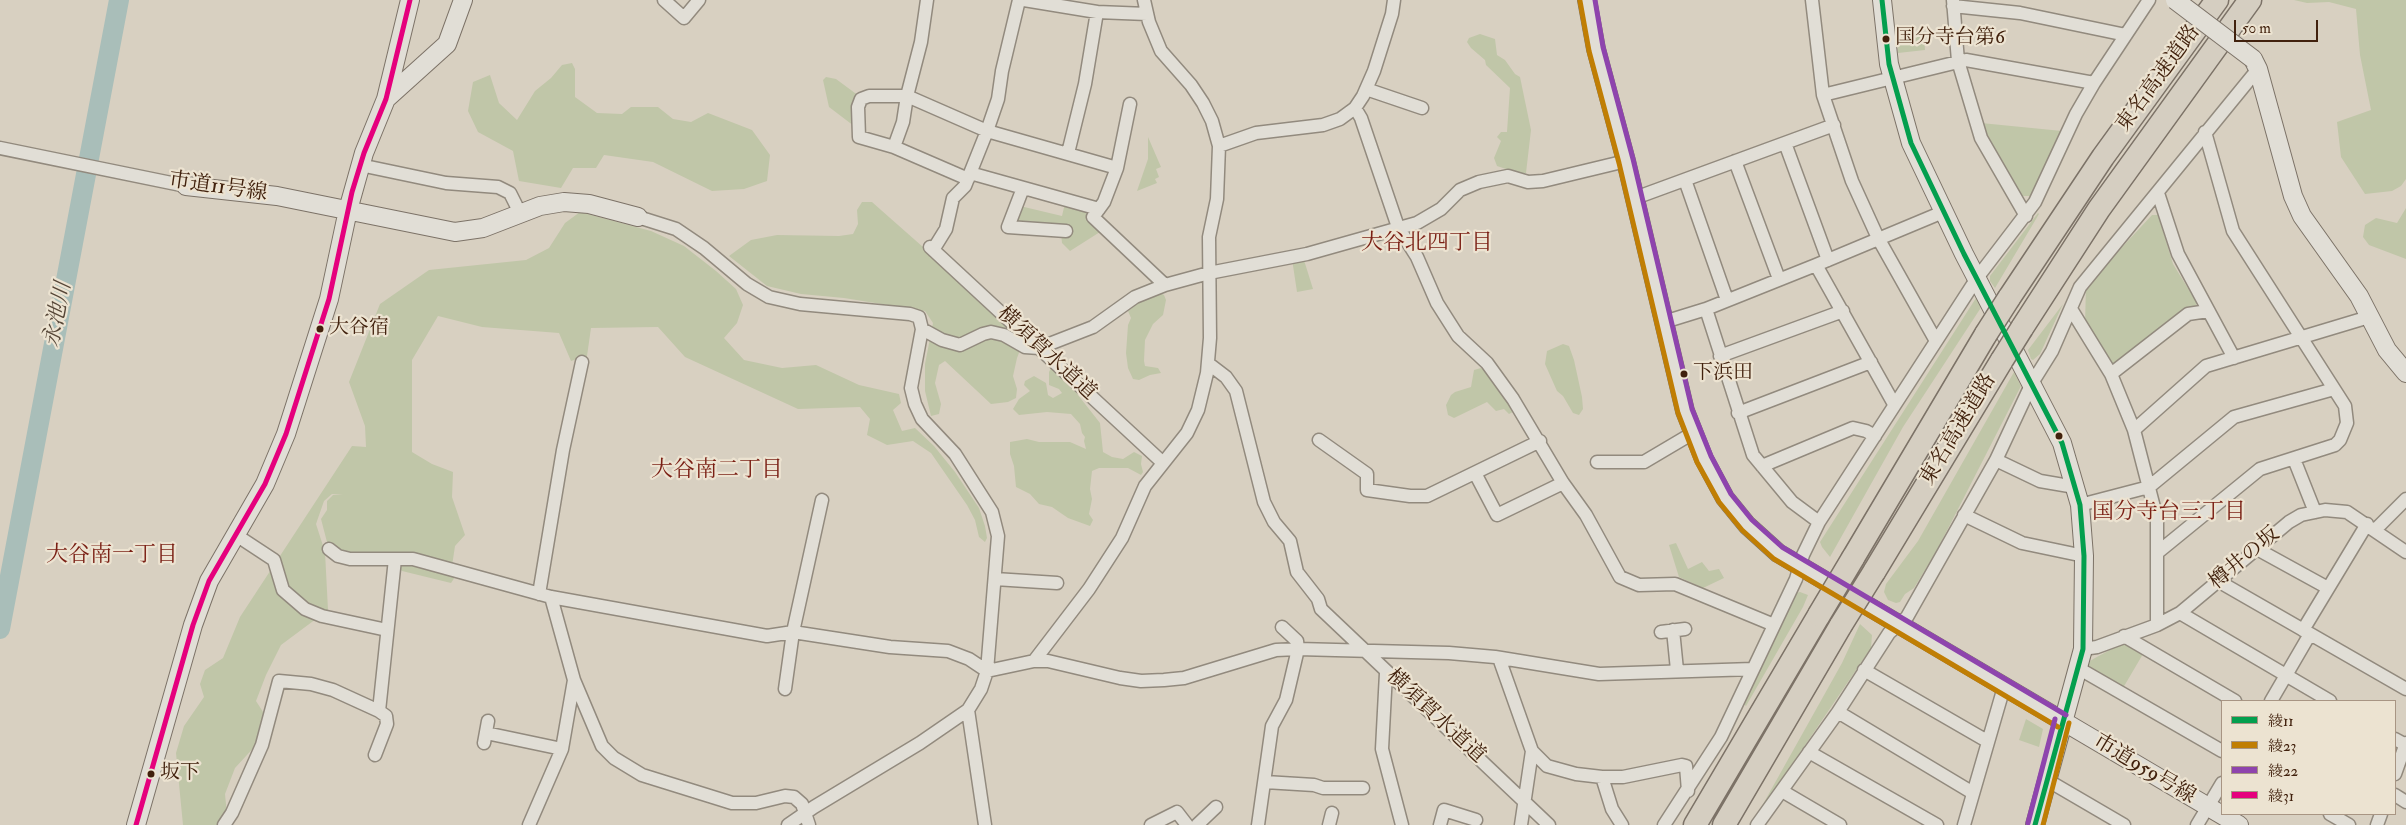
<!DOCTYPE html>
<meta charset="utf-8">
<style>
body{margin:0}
#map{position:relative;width:2406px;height:825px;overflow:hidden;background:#d8d0c1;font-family:"IM FELL Double Pica","Noto Serif JP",serif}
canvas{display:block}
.legend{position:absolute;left:2221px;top:700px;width:175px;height:115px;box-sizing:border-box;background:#ece3d1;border:1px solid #a89583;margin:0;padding:6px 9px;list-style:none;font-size:15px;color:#41210d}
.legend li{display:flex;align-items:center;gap:10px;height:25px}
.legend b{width:25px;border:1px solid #a89583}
.scale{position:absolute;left:2234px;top:20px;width:84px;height:22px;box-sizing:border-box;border:2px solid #41210d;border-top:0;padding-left:6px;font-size:15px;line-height:18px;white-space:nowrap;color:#41210d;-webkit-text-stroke:4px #ece3d1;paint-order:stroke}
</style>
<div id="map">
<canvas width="2406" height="825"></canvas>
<ul class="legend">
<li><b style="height:6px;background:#039f4e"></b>綾11</li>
<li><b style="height:6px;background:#c07e04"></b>綾23</li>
<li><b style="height:6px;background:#8e44ad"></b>綾22</li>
<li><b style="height:6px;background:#e5007d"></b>綾31</li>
</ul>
<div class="scale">50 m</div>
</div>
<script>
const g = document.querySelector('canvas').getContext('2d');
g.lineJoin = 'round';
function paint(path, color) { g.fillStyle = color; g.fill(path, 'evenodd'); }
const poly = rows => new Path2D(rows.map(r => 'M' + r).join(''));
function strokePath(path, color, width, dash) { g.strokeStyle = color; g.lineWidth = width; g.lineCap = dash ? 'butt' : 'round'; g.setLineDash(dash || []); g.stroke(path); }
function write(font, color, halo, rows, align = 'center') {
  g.font = font + ' "IM FELL Double Pica","Noto Serif JP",serif'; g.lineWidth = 4.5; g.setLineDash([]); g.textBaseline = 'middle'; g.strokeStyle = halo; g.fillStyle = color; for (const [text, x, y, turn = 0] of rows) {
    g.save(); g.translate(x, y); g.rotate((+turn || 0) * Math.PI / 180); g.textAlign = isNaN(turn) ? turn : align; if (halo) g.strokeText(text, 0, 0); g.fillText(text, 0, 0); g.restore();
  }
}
const green = poly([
 [2294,0,2406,0,2406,179,2401,186,2392,191,2365,194,2341,157,2337,122,2371,110,2360,55,2356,9,2329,2,2307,3],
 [1480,34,1495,39,1497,55,1505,60,1515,74,1520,77,1531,130,1526,173,1518,173,1497,166,1494,158,1501,141,1497,137,1501,132,1507,132,1510,88,1486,65,1485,60,1471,48,1467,42,1469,38],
 [1924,35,1925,50,1898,53,1897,37],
 [572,63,575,69,575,97,597,113,622,114,631,107,658,107,673,119,691,122,708,113,752,130,770,155,767,181,744,189,712,191,653,162,604,155,596,168,573,168,561,188,519,181,513,151,478,132,468,111,473,82,490,75,499,103,517,120,535,91,551,78,562,65],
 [826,77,836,79,859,96,854,126,829,107,823,80],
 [1981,123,2062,131,2030,196,2019,196],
 [1148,137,1161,167,1156,169,1159,177,1155,179,1157,183,1137,191,1148,159],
 [862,202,872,202,881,210,1025,337,1017,358,1013,376,1017,389,1016,398,1008,402,991,404,945,361,939,365,935,383,941,404,939,414,931,416,925,391,925,364,933,323,925,311,844,298,801,294,767,286,729,256,751,240,777,235,839,236,853,234,858,224,857,210],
 [1065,203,1086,209,1093,226,1100,232,1070,251,1062,243,1061,233,1014,222,1020,206,1062,216],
 [2406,208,2406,259,2369,245,2363,237,2365,225,2376,218,2397,223],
 [580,212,651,231,684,246,716,271,736,289,743,305,737,323,724,338,744,360,782,368,816,365,859,385,899,394,901,403,893,410,902,431,915,428,934,446,955,472,979,508,985,526,987,538,985,542,979,537,975,520,967,505,931,453,913,441,887,445,867,435,870,419,860,407,798,409,685,357,658,327,591,328,587,356,571,361,559,333,482,327,438,316,412,360,412,452,432,464,453,472,452,497,465,535,455,546,452,566,455,577,451,583,402,571,386,555,357,555,333,549,327,542,321,519,327,510,327,501,333,495,343,495,332,494,324,501,316,524,325,552,328,610,281,645,266,675,256,701,265,715,258,743,235,768,225,794,228,825,183,825,176,753,184,726,204,697,200,684,205,670,223,658,240,617,352,446,366,447,365,426,349,382,380,304,429,270,526,260,549,248,565,223],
 [2038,213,2039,214,1995,288,1990,281,1990,276],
 [2152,215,2158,215,2173,264,2197,303,2194,309,2114,365,2109,363,2085,324,2086,286],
 [1303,257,1313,289,1297,292,1292,259],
 [1159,292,1164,295,1166,300,1163,315,1153,324,1145,340,1144,361,1145,366,1158,368,1161,373,1150,375,1139,380,1133,379,1128,368,1126,353,1128,325,1131,318,1128,311,1141,301],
 [1976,298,1982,306,1903,427,1830,557,1822,547,1820,542],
 [2063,304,2040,354,2033,360,2031,359,2028,350],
 [1563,344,1569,346,1574,360,1582,397,1583,409,1579,415,1573,413,1563,396,1557,391,1545,364,1547,351],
 [1056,367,1100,423,1103,452,1112,457,1123,459,1134,452,1142,456,1141,464,1143,472,1141,475,1128,468,1099,468,1092,471,1090,489,1092,499,1089,514,1093,520,1090,526,1068,518,1052,507,1039,504,1030,494,1016,487,1014,466,1010,454,1010,442,1027,439,1039,442,1070,442,1086,449,1084,441,1085,437,1082,433,1080,424,1071,414,1047,412,1019,415,1013,409,1019,399,1030,391,1024,385,1025,381,1034,376,1046,383,1048,395,1053,398,1062,393,1059,389,1049,385,1049,372,1051,368],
 [1481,368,1489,373,1517,410,1509,414,1504,409,1496,411,1487,402,1454,418,1448,415,1446,405,1451,395,1455,392,1471,387,1474,370],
 [2014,372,2021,386,1936,552,1914,588,1905,594,1900,602,1896,603,1888,600,1884,592,1886,584,1918,541],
 [1676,543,1688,569,1702,562,1709,571,1719,569,1724,578,1703,588,1679,577,1669,545],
 [1800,592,1808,595,1803,607,1746,706,1743,703,1795,593],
 [1860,624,1872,635,1871,648,1753,822,1842,663],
 [2121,644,2128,645,2143,654,2123,688,2088,667,2090,661,2095,658],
 [2026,719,2043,729,2039,747,2019,740]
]);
const river = poly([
 [0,629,119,0]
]);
const street = poly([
 [664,0,684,18,699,0],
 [1024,0,1097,12,1147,14],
 [1812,0,1823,95,1852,181,1878,238,1936,341],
 [1953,0,1958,61,1981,138,2026,216],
 [1953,6,2020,13,2126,35],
 [1366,89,1422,108],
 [1823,95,1966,60,2094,83],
 [1130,104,1117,168,1104,202,1093,217,1165,285],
 [1355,108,1361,118,1398,227,1417,257,1437,303,1458,336,1487,363,1513,399,1563,483,1586,515,1620,577,1639,585,1675,584,1774,625],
 [1785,143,1828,260],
 [1219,146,1256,133,1323,125,1340,119,1355,108,1363,96,1374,71,1392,14,1394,0],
 [894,147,903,122,907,96,921,42,927,0],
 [0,148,186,186],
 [1068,153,1085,84,1097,12],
 [1735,161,1779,279],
 [360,165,446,183,498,187,510,193,520,213],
 [970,173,1099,209],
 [968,179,894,147,859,137,858,107,861,99,869,96,907,96,987,131,1117,168],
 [1685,180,1727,300],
 [1023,188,1008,227,1066,231],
 [2158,193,2178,254,2234,358],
 [1635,198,1834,125],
 [638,217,676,229,704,248,747,284,769,297,800,304,910,314,919,317,922,329,911,388,915,404,922,419,955,454,992,512,998,536,987,671,981,689,968,710,920,743,814,807,788,825],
 [930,247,1162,462],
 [933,250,946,229,953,198,965,186,987,131,998,99,1002,71,1019,0],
 [1816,265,1894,404],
 [1706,309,1753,455,1792,502,1819,522],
 [2071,309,2111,374,2134,430,2157,519,2157,625],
 [1664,322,1706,309,1816,265,1943,212],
 [922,329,942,340,960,345,983,334,991,332,1004,335,1025,347,1039,348,1093,327,1135,297,1165,285,1209,273,1307,254,1417,223,1441,209,1460,190,1479,182,1508,176,1528,182,1543,181,1626,161],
 [1720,356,1843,311],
 [1209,364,1226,377,1236,391,1264,502,1274,522,1290,541,1297,572,1318,599,1321,609,1549,825],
 [2111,374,2188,314,2208,311],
 [1738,413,1871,362],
 [2134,430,2206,366,2369,317],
 [1319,440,1367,474,1367,490,1410,496,1427,496,1540,441],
 [2294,459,2315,512],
 [1996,460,2040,481,2075,487],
 [1597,462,1644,462,1693,433],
 [1762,466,1853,428,1866,431,1875,436],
 [1475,473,1497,515,1563,483],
 [2080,505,2149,487,2234,417,2334,389],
 [1964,515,2022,543,2084,556],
 [2375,530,2406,499],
 [236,535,274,560,283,590,305,609,322,616,387,630],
 [329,549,338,556,350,559,413,559,551,597,767,636,793,632,890,647,948,651,969,659,987,671,1034,661,1048,661,1120,678,1141,681,1164,680,1184,678,1276,650,1298,649,1449,653,1495,657,1599,674,1753,669],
 [2257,549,2328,588],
 [2157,553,2260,469,2335,445,2340,440,2347,423,2345,406,2233,231,2205,132],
 [995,579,1057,583],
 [2218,581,2406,689],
 [539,594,563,450,582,362],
 [551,597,574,680,602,746,614,758,642,775,732,803,756,803,785,796,794,797,802,804,809,825],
 [2180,613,2330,701],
 [1673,630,1677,670],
 [2303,630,2367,524],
 [1661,632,1685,629],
 [2124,636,2235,701],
 [2083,649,2097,647,2157,625,2180,613,2289,522,2301,515,2325,510,2347,512,2406,552],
 [1499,658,1532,751,1547,766,1576,774,1602,777,1623,777,1682,765,1686,766,1688,791],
 [1034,661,1089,589,1122,538,1145,486,1187,433,1198,410,1207,373,1210,338,1209,237,1217,199,1219,146,1212,121,1203,103,1191,85,1161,51,1149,22,1144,0],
 [2078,668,2222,751],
 [1864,670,1987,741],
 [1386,673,1382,749,1402,825],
 [785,689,793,632,822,500],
 [2271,701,2310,634],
 [968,710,985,825],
 [379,711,395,559],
 [1838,712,1973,793],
 [486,733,562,749],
 [2395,739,2406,745],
 [484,743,488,721],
 [1809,752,1937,825],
 [2395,774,2406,743],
 [1602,777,1612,809,1622,825],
 [2047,780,2124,825],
 [1265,782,1314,785,1323,788,1363,788],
 [1782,791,1840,825],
 [2395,795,2406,802],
 [2330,814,2349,825],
 [224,825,232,813,262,745,279,681,311,684,333,690,379,711,386,716,387,724,375,755],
 [529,825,562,749,574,680],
 [1151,825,1177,812,1187,825],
 [1197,825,1216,807],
 [1258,825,1272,726,1286,700,1298,649,1297,641,1282,627],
 [1329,825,1332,813],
 [1440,825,1444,810,1476,820],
 [1521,825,1532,751],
 [1664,825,1721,737,1796,579,1803,555,1819,522,1977,278,2035,202,2076,114,2094,83,2149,0],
 [1757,825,1838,712,1889,633,1907,617,1996,460,2032,383,2052,351,2080,287,2258,69],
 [1964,825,2004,687],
 [2197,825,2222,783],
 [2377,825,2381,814]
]);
const secondary = poly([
 [1587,0,1596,49,1626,161,1685,411,1704,459,1725,498,1747,525,1778,553,2239,825],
 [1882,0,1889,64,1911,143,1964,254,2062,443,2080,505,2084,556,2083,649,2035,825],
 [2253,59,2258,69,2293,196,2302,216,2359,296,2387,350,2406,373],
 [386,99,410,0],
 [186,186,277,196,455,232,483,228,540,206,564,202,589,204,638,217],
 [136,825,193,625,209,581,265,484,286,434,329,299,348,210,364,153,386,99,447,44,463,0]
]);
const highway = poly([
 [2009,298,2103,157,2217,0],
 [2022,328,2099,209,2250,0],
 [1853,558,1986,334],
 [1874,572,2002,360],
 [1695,825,1819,615],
 [1724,825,1841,625]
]);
const secondaryBridge = poly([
 [2175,0,2253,59]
]);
const highwayBridge = poly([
 [1986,334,2009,298],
 [2002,360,2022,328],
 [1819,615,1853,558],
 [1841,625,1874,572]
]);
const bus1 = poly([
 [1882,0,1889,64,1911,143,1964,254,2062,443,2080,505,2084,556,2083,649,2035,825]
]);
const bus2 = poly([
 [1580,1,1589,51,1619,163,1678,413,1697,462,1719,502,1742,530,1774,559,2058,727],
 [2043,825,2069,723]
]);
const bus3 = poly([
 [1595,0,1603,47,1633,159,1692,409,1711,456,1731,494,1752,520,1782,547,2066,715],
 [2028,823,2055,719]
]);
const bus4 = poly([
 [136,825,193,625,209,581,265,484,286,434,329,299,352,192,364,153,386,99,410,0]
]);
const markers = [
 [1886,39,4.5,"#41210d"],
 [320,329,4.5,"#41210d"],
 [1684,374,4.5,"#41210d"],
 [2059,436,4.5,"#41210d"],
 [151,774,4.5,"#41210d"]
];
const busNames = [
 ["国分寺台第6",1895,39],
 ["大谷宿",329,329],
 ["下浜田",1693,374],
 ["坂下",160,774]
];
const streetNames = [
 ["東名高速道路",2159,79,-54],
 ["市道11号線",218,188,8],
 ["横須賀水道道",1046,354,43],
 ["東名高速道路",1959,430,-59],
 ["樽井の坂",2245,559,-40],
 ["横須賀水道道",1435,717,43],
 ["市道959号線",2144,770,31]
];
const neighbourhoodNames = [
 ["大谷北四丁目",1427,244],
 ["大谷南二丁目",717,471],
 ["国分寺台三丁目",2169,513],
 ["大谷南一丁目",112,556]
];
const waterNames = [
 ["永池川",59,315,-79]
];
paint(green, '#c0c6a8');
strokePath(river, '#a9beb9', 20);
strokePath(street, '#928a7e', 15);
strokePath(secondary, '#7c7267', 20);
strokePath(highway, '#7c7267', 25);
strokePath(street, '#e1ded6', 12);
strokePath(secondary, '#e1ded6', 18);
strokePath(highway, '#d5cec1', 22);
strokePath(secondaryBridge, '#7c7267', 20, []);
strokePath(highwayBridge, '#7c7267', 25, []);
strokePath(secondaryBridge, '#e1ded6', 18);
strokePath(highwayBridge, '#d5cec1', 22);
strokePath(bus1, '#039f4e', 5);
strokePath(bus2, '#c07e04', 5);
strokePath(bus3, '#8e44ad', 5);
strokePath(bus4, '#e5007d', 5);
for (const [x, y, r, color] of markers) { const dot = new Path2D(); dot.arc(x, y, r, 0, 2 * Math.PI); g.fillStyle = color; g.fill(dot); strokePath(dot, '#ece3d1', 2); }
write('20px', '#41210d', '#ece3d1', busNames, 'left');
write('21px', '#41210d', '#ece3d1', streetNames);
write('22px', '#7a1f14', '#ece3d1', neighbourhoodNames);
write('italic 22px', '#564637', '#ece3d1', waterNames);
</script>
